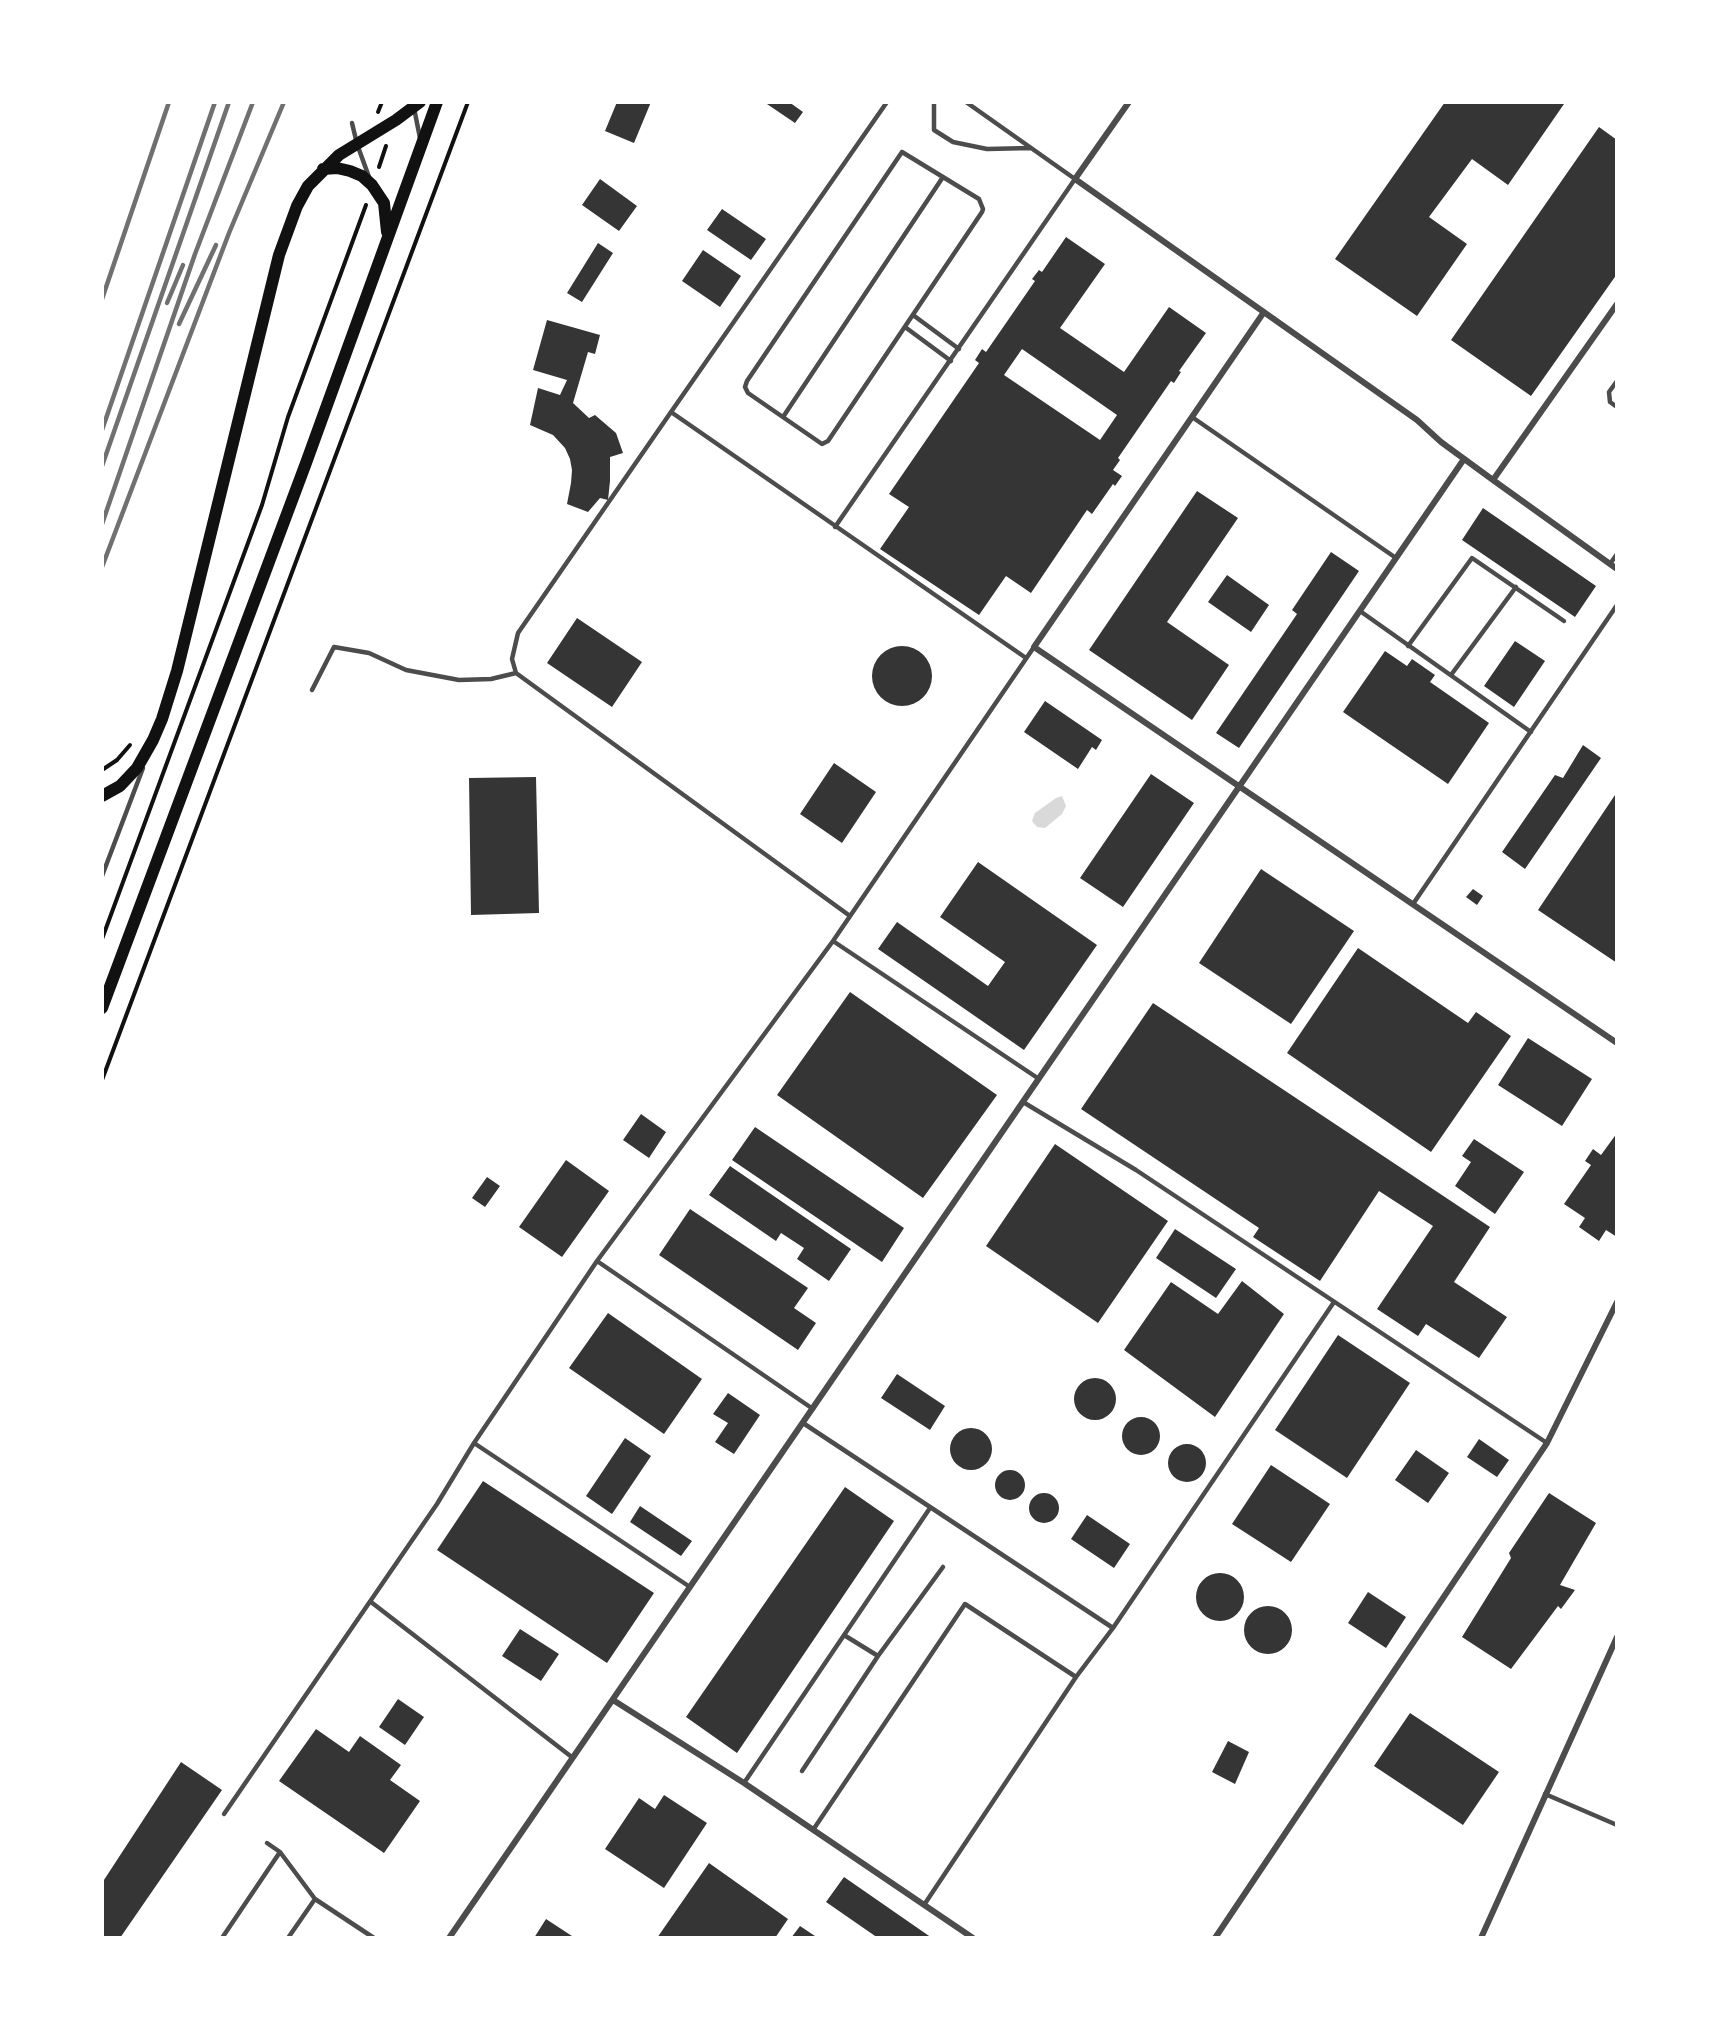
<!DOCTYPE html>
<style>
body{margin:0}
#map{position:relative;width:1719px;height:2040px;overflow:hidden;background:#fff;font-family:"Public Sans",sans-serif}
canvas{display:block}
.frame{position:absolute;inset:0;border:104px solid #fff;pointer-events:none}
</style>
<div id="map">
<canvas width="1719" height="2040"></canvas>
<div class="frame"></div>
</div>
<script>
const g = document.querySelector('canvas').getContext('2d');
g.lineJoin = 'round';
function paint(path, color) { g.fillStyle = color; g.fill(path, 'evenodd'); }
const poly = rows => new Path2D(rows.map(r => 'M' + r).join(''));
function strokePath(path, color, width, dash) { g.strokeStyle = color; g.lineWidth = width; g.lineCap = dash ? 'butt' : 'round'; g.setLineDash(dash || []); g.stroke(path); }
const water = poly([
 [1062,796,1066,806,1062,814,1045,828,1037,827,1032,821,1035,813,1056,798]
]);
const building = poly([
 [617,102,651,102,634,143,605,131],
 [764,102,789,102,803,112,795,123],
 [1445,102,1561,102,1564,104,1508,185,1472,159,1429,217,1467,244,1417,316,1335,259],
 [1599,127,1617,140,1617,274,1531,396,1451,340],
 [600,179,637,206,619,231,582,205],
 [722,209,766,239,751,260,707,230],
 [1066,237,1105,264,1060,328,1124,372,1169,307,1206,333,1179,371,1181,372,1174,383,1171,381,1118,458,1120,460,1113,470,1122,476,1115,486,1113,484,1092,514,1087,510,1031,593,1006,576,979,615,880,549,909,507,889,494,979,363,975,360,982,349,986,352,1035,281,1032,279,1039,270,1042,272],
 [1022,349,1117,415,1100,440,1004,375],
 [598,243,613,253,582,302,567,293],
 [703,250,741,276,720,307,682,281],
 [547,320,600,335,595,354,588,352,573,403,589,418,595,415,616,433,623,453,610,457,610,481,608,500,600,498,588,512,567,504,571,483,572,470,570,459,565,448,553,435,530,425,538,388,560,395,567,380,533,370],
 [1197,491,1238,518,1167,622,1229,665,1192,720,1089,650],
 [1483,508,1596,586,1575,617,1462,540],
 [1331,552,1359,571,1239,748,1216,733,1297,614,1292,610],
 [1227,575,1269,605,1251,632,1208,602],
 [577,618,642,662,612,707,547,663],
 [1515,641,1545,661,1514,707,1484,686],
 '872 676a30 30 0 1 1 60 0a30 30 0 1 1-60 0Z',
 [1385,651,1407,666,1412,659,1435,675,1430,682,1489,723,1448,784,1343,712],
 [1045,701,1102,740,1096,750,1092,747,1078,769,1024,732],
 [1583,745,1601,758,1525,869,1502,852,1555,775,1563,778],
 [834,763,876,792,842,843,800,814],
 [1151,774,1194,803,1123,907,1080,878],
 [536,777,539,913,471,915,469,778],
 [1617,792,1617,963,1538,910],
 [978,862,1097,945,1024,1050,878,949,897,922,988,986,1005,962,940,917],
 [1261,869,1354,931,1291,1024,1199,963],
 [1473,889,1483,896,1477,905,1466,897],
 [1358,948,1468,1023,1476,1012,1511,1036,1431,1152,1287,1053],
 [850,992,997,1095,923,1198,777,1095],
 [1153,1003,1490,1227,1454,1282,1507,1317,1479,1358,1426,1324,1418,1336,1377,1309,1433,1226,1379,1191,1320,1281,1253,1237,1259,1228,1081,1109],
 [1528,1038,1592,1079,1562,1126,1498,1085],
 [641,1114,666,1132,649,1158,623,1140],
 [755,1127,904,1228,882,1262,732,1160],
 [1617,1133,1617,1237,1606,1230,1599,1241,1579,1227,1585,1218,1564,1204,1591,1165,1585,1161,1593,1149,1601,1155],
 [1474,1139,1524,1172,1495,1214,1455,1186,1471,1162,1462,1156],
 [1055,1144,1168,1221,1098,1323,986,1246],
 [566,1160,609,1191,562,1257,519,1227],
 [730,1166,851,1249,829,1281,797,1259,804,1248,781,1233,776,1241,709,1195],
 [487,1177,500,1186,485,1207,472,1198],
 [690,1209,808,1288,794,1308,816,1323,798,1350,659,1255],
 [1175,1229,1236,1269,1216,1298,1156,1258],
 [1242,1281,1284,1314,1215,1417,1124,1350,1171,1282,1218,1314],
 [608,1313,702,1379,664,1434,569,1368],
 [1338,1335,1410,1383,1347,1478,1275,1430],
 [897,1374,945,1406,930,1430,881,1398],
 '1074 1399a21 21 0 1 1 42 0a21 21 0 1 1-42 0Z',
 [728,1393,760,1415,734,1454,715,1442,728,1423,713,1414],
 '1122 1436a19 19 0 1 1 38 0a19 19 0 1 1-38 0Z',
 '950 1449a21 21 0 1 1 42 0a21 21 0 1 1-42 0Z',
 [625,1438,651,1456,612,1514,586,1496],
 [1479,1439,1509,1460,1497,1477,1467,1457],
 '1168 1463a19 19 0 1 1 38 0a19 19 0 1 1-38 0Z',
 [1416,1450,1449,1473,1428,1503,1395,1480],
 [1271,1465,1330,1504,1291,1562,1232,1524],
 '995 1485a15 15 0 1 1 30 0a15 15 0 1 1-30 0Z',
 [483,1481,654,1593,607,1663,437,1550],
 [845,1487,894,1521,737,1753,686,1717],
 [1549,1493,1596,1523,1560,1585,1575,1590,1561,1609,1558,1606,1511,1669,1462,1637,1511,1558,1509,1553],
 '1029 1508a15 15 0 1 1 30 0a15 15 0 1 1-30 0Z',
 [640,1506,692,1541,681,1556,630,1522],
 [1087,1515,1130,1544,1114,1568,1071,1539],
 '1196 1597a24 24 0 1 1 48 0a24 24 0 1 1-48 0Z',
 [1368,1592,1406,1617,1386,1648,1348,1623],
 '1244 1630a24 24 0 1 1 48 0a24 24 0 1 1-48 0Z',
 [520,1629,559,1654,541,1681,502,1656],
 [398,1699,424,1717,405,1745,379,1727],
 [1410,1713,1499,1772,1463,1825,1374,1766],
 [316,1729,349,1752,360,1736,401,1765,390,1780,420,1801,384,1853,279,1781],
 [1228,1741,1249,1752,1235,1784,1212,1772],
 [181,1762,222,1790,120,1938,102,1938,102,1883],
 [664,1795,707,1823,664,1888,605,1849,639,1798,655,1809],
 [709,1863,788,1919,775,1938,657,1938],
 [844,1877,932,1938,878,1938,826,1902],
 [546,1919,575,1938,534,1938],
 [800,1926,818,1938,791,1938]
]);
const path = poly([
 [378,112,382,102],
 [379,167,386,146],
 [102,770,117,760,130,745],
 [102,939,262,505,288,417,366,205],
 [102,1080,468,102]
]);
const service = poly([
 [887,102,671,412,1026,658],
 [934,102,934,130,953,142,987,149,1031,148],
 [414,108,420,138],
 [352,123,357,144,369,177],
 [902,152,979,199,983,209,982,212,828,441,822,444,748,393,745,387,747,381,902,152],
 [913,315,959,349],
 [905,327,951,361],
 [1617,381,1609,392,1610,402,1617,407],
 [671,412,518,633,512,659,516,673,850,916],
 [783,417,943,177],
 [1192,417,1396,558],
 [835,527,1075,179,966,102],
 [1610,564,1617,554],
 [1360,611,1531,732],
 [1408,646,1472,558,1564,621],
 [1451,675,1516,587],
 [312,690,334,647,369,653,406,670,459,680,491,679,516,673],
 [102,876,143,768],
 [1413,904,1617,605],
 [833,941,1039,1079],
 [1023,1102,1136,1170,1547,1443],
 [597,1261,813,1409],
 [803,1423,1113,1628,1076,1677,965,1604,813,1830],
 [474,1443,690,1587],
 [371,1602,573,1758],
 [1113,1628,1334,1302],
 [844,1635,878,1656,943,1567],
 [802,1771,878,1656],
 [744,1783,930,1508],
 [1545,1794,1617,1825],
 [224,1814,437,1504,474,1443,597,1261,833,941,1034,647],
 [267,1843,280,1852,315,1899,374,1938],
 [924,1905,1076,1677],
 [222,1938,280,1852],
 [288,1938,315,1899]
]);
const minor = poly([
 [1129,102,1075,179,1417,420,1441,442,1493,480,1617,569],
 [1264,312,1034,647,1617,1043],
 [1493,480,1617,304],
 [613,1700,744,1783,973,1938],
 [449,1938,1464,459],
 [1215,1938,1547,1443,1617,1302],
 [1481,1938,1617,1637]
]);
const secondary = poly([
 [323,169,337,168,350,171,362,176,372,185,384,203,387,232],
 [102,796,120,786,137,768,153,740,162,719,177,671,279,255,297,206,308,186,339,155,396,120,420,102],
 [102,1008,306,463,437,102]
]);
const rail = poly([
 [102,299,169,102],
 [167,303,183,265],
 [179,324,216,245],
 [102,430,215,102],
 [102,466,229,102],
 [102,524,195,254,253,102],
 [102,567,229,233,284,102]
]);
paint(water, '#d9d9d9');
paint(building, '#353535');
strokePath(path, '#111', 4);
strokePath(service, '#4c4c4c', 4.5);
strokePath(minor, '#4c4c4c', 6);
strokePath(secondary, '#111', 12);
strokePath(rail, '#707070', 4.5);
</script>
